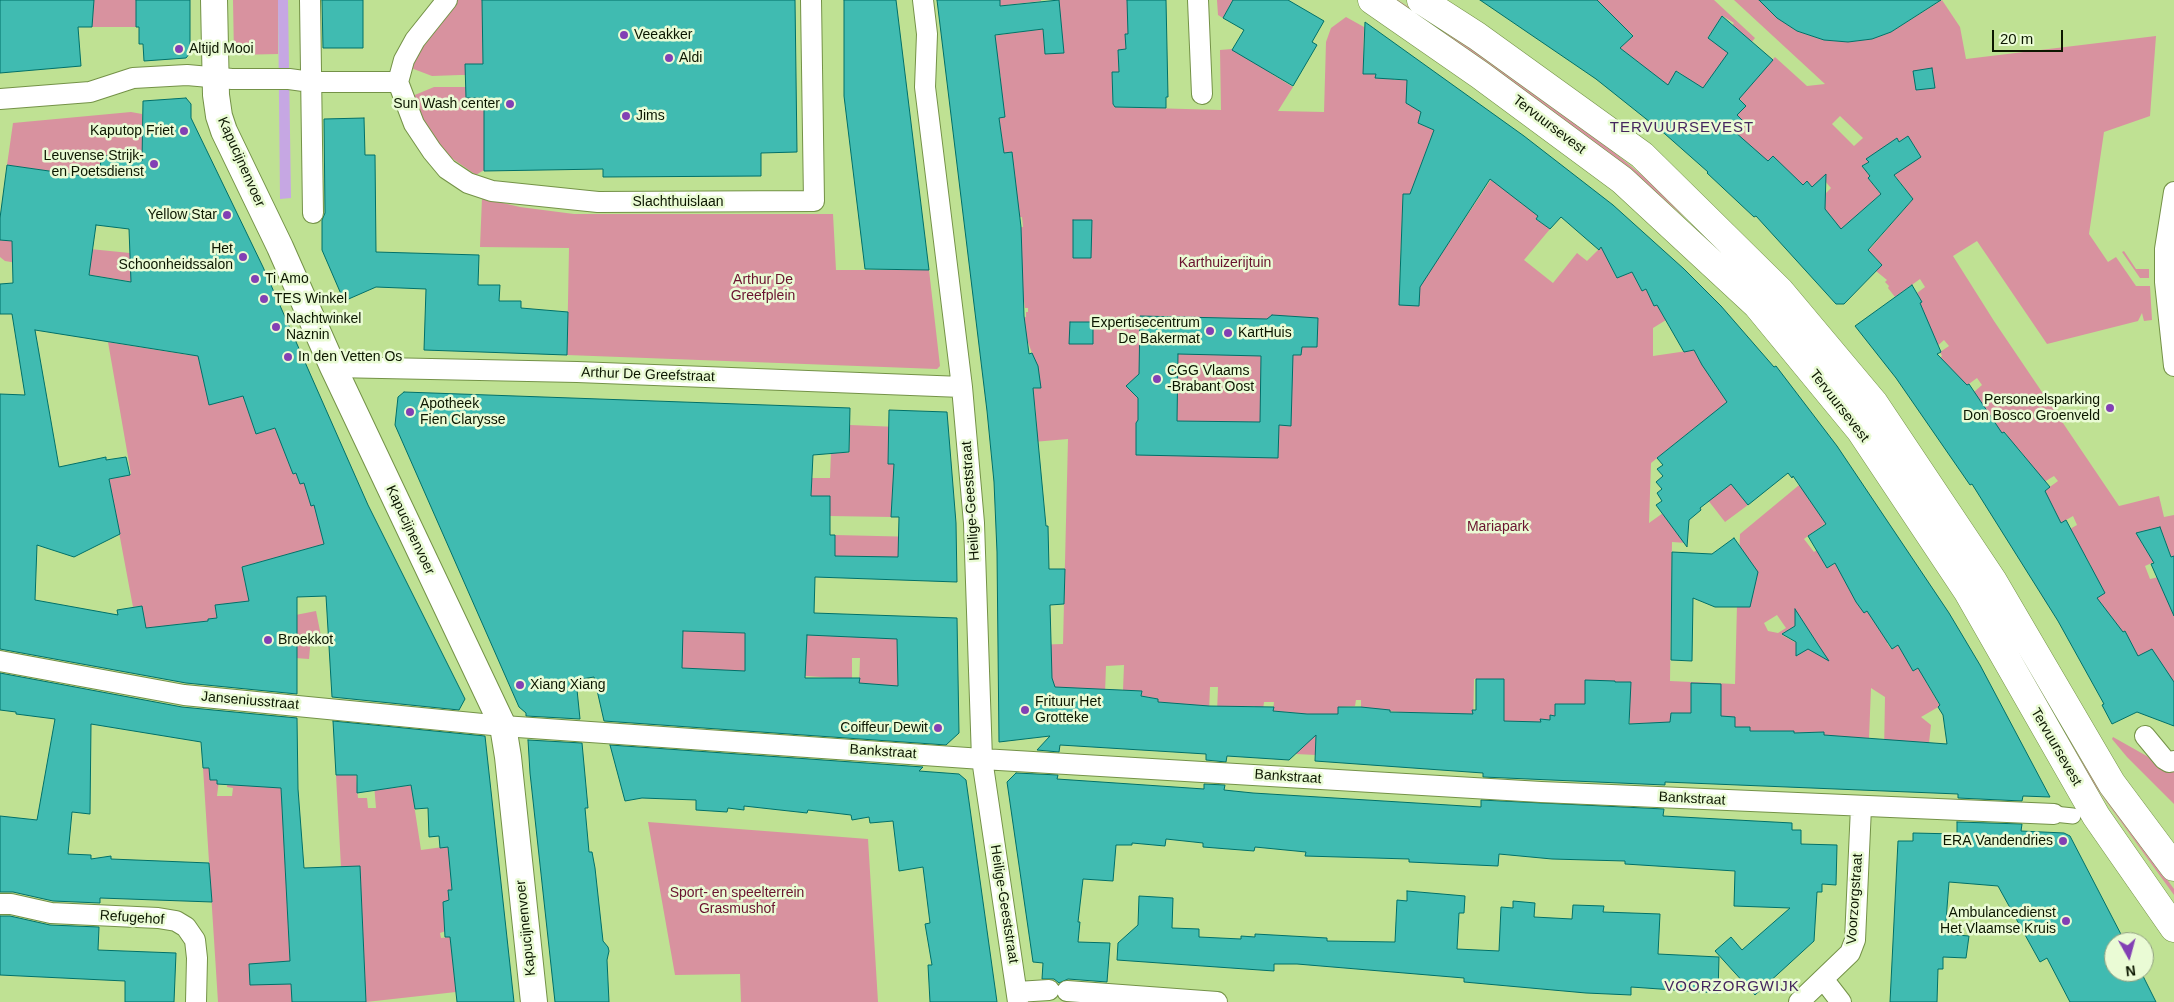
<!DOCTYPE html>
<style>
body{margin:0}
#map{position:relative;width:2174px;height:1002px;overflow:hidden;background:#bfe193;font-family:Arial,sans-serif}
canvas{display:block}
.north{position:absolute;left:2104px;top:932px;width:50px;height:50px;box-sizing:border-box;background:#eafbd5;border:1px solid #91a080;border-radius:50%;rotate:173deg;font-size:14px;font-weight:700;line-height:20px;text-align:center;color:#0c1700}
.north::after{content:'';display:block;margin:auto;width:18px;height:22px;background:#8240b4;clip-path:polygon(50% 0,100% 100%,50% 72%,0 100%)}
.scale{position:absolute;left:1992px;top:30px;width:71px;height:22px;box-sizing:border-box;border:2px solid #0c1700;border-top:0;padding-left:6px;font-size:15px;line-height:18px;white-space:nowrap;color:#0c1700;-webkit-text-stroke:4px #eafbd5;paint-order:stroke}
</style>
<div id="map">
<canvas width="2174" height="1002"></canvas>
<div class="north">N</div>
<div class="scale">20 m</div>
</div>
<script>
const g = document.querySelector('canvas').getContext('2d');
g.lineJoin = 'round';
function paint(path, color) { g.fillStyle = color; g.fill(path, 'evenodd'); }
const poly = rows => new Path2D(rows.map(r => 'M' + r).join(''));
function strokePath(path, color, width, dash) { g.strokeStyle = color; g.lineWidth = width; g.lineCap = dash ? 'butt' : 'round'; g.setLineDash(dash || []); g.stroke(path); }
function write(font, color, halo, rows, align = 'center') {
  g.font = font + ' Arial,sans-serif'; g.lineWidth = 5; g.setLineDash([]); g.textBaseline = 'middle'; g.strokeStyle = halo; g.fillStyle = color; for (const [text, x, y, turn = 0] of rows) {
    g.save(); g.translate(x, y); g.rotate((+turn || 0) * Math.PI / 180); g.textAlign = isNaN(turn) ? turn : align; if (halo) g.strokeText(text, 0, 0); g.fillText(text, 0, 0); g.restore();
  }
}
const green = poly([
 [94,0,136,0,136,27,92,27],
 [233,0,278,0,278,54,234,55],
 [457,0,482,0,483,64,466,75,460,75,432,76,411,68,422,43,450,5],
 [972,0,1041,0,1041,1,973,9],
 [1059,0,1128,0,1128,34,1126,49,1118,50,1119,72,1112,72,1113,104,1115,107,1221,110,1220,50,1232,49,1240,55,1257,24,1270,73,1293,87,1278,111,1324,112,1326,42,1331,28,1346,17,1364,27,1363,73,1376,74,1375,77,1394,77,1394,80,1407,80,1421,112,1418,123,1434,130,1410,194,1403,194,1399,290,1416,292,1492,178,1522,204,1542,211,1536,219,1550,229,1524,260,1553,283,1577,253,1587,261,1605,243,1609,262,1616,277,1632,272,1642,291,1646,289,1654,305,1658,305,1666,320,1653,328,1653,356,1694,350,1699,359,1720,381,1716,386,1727,401,1735,456,1706,419,1651,463,1649,523,1663,513,1687,543,1672,542,1670,681,1735,684,1737,605,1753,594,1754,590,1738,584,1740,534,1804,481,1807,496,1826,523,1804,539,1814,552,1836,537,1825,564,1827,568,1836,563,1886,598,1907,630,1887,643,1891,649,1906,640,1922,656,1910,665,1913,671,1927,663,1935,676,1926,682,1940,706,1921,717,1931,725,1929,743,1884,753,1885,697,1871,688,1869,738,1840,737,1824,738,1824,732,1794,733,1794,731,1784,731,1784,736,1735,732,1735,717,1678,718,1678,713,1671,713,1670,734,1647,723,1630,724,1630,718,1584,717,1567,704,1555,704,1555,716,1550,720,1541,719,1541,732,1504,723,1486,679,1474,679,1473,729,1446,713,1409,713,1361,708,1361,700,1356,700,1355,706,1338,707,1338,714,1317,714,1316,755,1296,754,1296,713,1273,711,1274,702,1264,702,1261,725,1255,725,1255,706,1244,706,1244,714,1217,713,1218,687,1210,687,1209,712,1158,704,1158,699,1148,697,1140,710,1142,691,1123,690,1124,665,1106,666,1105,693,1051,695,1051,660,1030,645,1063,644,1068,439,1033,442,1032,430,1037,429,1035,406,1028,389,1040,388,1032,353,1019,318,1026,317,1026,312,1028,312,1028,308,1025,308,1024,301,1014,301,1013,285,972,287,970,271,1021,268,1012,228,1023,227,1022,217,1008,219,1015,189,1016,188,1012,153,1004,153,999,118,1005,117,994,82,1001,81,1001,77,984,37,1043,29,1045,54,1063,53],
 [1777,615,1786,628,1778,633,1768,631,1764,623],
 [1803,621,1807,649,1782,635],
 [1217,0,1233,0,1223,18,1218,15],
 [1391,0,1398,0,1477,53,1605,145,1654,185,1751,278,1868,416,2018,647,2082,761,2174,889,2174,895,2090,779,1749,281,1689,221,1629,169,1506,78],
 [1593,0,1714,0,1755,38,1740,56,1760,74,1775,57,1807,86,1825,84,1734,0,1759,0,1777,17,1797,31,1824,40,1848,42,1872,39,1891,32,1942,0,1960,27,1966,59,2156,36,2150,116,2104,132,2089,234,2108,262,2116,257,2136,286,2150,286,2152,320,2144,321,2142,313,2138,321,2047,344,1977,241,1953,256,1994,321,2119,506,2159,496,2164,517,2174,515,2174,564,2160,527,2136,533,2154,562,2145,566,2150,579,2159,577,2174,616,2174,690,2138,688,2130,641,2125,631,2123,632,2058,597,2047,604,2042,596,2091,566,2086,557,2063,533,2077,525,2073,516,2061,523,2040,494,2058,481,2054,476,2031,490,2030,464,2018,448,2016,449,2005,432,1980,447,1997,425,1991,416,1986,419,1974,392,1982,385,1977,378,1962,389,1951,369,1944,362,1928,367,1942,356,1940,352,1949,346,1944,340,1934,349,1900,316,1922,302,1917,293,1925,287,1920,279,1895,297,1888,288,1889,286,1885,282,1887,280,1876,271,1882,265,1875,257,1857,264,1913,199,1887,165,1878,156,1862,166,1870,176,1868,178,1881,194,1838,232,1835,222,1818,201,1831,188,1824,180,1812,187,1797,192,1766,190,1735,132,1737,115,1746,106,1740,99,1719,120,1675,85,1683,75,1677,71,1668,86,1629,77,1639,63,1620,48,1633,35],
 [1723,16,1734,23,1723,39,1717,44,1708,37],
 [1840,116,1863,138,1854,146,1832,124],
 [1908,137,1921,157,1913,162,1903,163,1890,143,1897,138,1899,142],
 [434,87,466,87,466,98,484,98,484,170,476,175,446,154,421,117,410,97],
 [131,112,142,114,142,128,152,156,131,159,102,155,98,178,7,165,13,123],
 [482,198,520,207,574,214,833,214,836,270,929,270,940,366,937,369,567,355,569,248,480,247],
 [0,240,130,253,189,291,5,261,0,257],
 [2124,251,2136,269,2149,269,2149,278,2140,278,2122,252],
 [189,311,254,379,253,425,256,434,275,428,276,432,278,431,293,474,296,473,300,484,310,481,324,544,242,567,256,634,225,604,215,606,217,618,208,619,209,627,186,625,185,623,146,629,142,606,133,607,109,479,131,474,108,342,189,355],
 [850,425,898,427,888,464,895,464,891,517,830,516,830,496,811,496,812,478,830,478,831,452,849,453],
 [1720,469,1748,505,1725,522,1697,486],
 [835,535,919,537,908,558,835,556],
 [316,611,321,636,311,637,309,659,295,658,275,619],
 [683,631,773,634,807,644,807,635,897,638,898,689,859,683,860,658,852,658,852,682,836,678,791,675,762,667,745,666,745,672,680,669],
 [2113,737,2168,768,2174,769,2174,804,2127,757,2112,739],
 [229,762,280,763,292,1002,218,1002,203,768,209,768,210,780,219,780,217,796,232,796,233,788,227,787],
 [336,775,356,775,358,798,367,798,368,808,376,808,374,784,394,788,411,785,421,850,450,846,469,874,451,877,452,890,449,900,443,902,446,931,440,933,441,938,450,937,456,992,366,1002,360,866,341,867],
 [648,822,868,839,878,1002,741,1002,740,974,675,975]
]);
const water = poly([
 [278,0,288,0,291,198,280,199]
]);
const building = poly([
 [0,0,94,0,92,27,78,27,81,66,0,73,0,0],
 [136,0,190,0,190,53,186,58,144,61,143,44,139,44,139,27,136,27,136,0],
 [322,0,363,0,363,48,323,48,322,0],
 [482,0,795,0,797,152,761,153,761,176,603,177,603,169,484,171,484,98,466,98,465,64,483,64,482,0],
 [844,0,896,0,929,270,865,269,844,96,844,0],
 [937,0,1000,0,1000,6,1059,0,1064,53,1045,54,1043,29,995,35,1005,117,999,118,1004,153,1012,152,1021,227,1024,316,1029,354,1032,353,1038,366,1041,388,1033,388,1046,526,1048,526,1049,569,1065,569,1064,604,1050,605,1052,678,1055,687,1142,691,1141,696,1158,699,1158,702,1209,706,1274,707,1273,711,1307,714,1338,714,1338,707,1361,707,1390,710,1390,712,1473,714,1472,710,1476,710,1476,679,1504,679,1504,721,1541,722,1540,719,1550,720,1550,715,1555,716,1555,704,1585,704,1585,680,1615,681,1615,682,1631,682,1629,724,1670,722,1671,713,1691,713,1691,683,1721,684,1721,716,1735,717,1735,727,1750,727,1750,731,1794,731,1794,733,1824,732,1824,735,1947,744,1943,715,1938,707,1940,705,1918,668,1913,671,1898,645,1892,649,1867,611,1864,613,1856,602,1835,563,1827,568,1808,536,1826,524,1793,476,1792,478,1788,473,1748,505,1731,484,1700,508,1701,510,1689,520,1687,547,1656,505,1662,501,1657,493,1662,489,1656,482,1663,476,1657,469,1663,465,1657,458,1727,402,1702,365,1694,350,1684,352,1657,305,1654,306,1646,289,1642,291,1632,272,1617,278,1601,247,1599,250,1561,217,1550,229,1536,219,1538,216,1490,179,1420,287,1419,306,1399,305,1403,194,1410,194,1434,130,1418,123,1421,112,1406,103,1407,80,1375,78,1376,74,1363,74,1365,22,1524,136,1613,205,1684,269,1721,306,1774,367,1776,366,1837,446,1949,613,1980,665,2050,797,2023,796,2022,801,1958,798,1958,794,1665,782,1665,785,1483,777,1483,773,1315,761,1316,735,1289,760,1227,756,1226,762,1206,760,1206,754,1060,745,1059,752,1037,750,1050,736,999,742,997,552,994,482,987,411,937,0],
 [1127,0,1166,0,1168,97,1166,97,1166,108,1115,107,1113,104,1112,72,1119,72,1118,50,1126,49,1125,34,1128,34,1127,0],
 [1233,0,1288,0,1324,21,1312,42,1317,45,1293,86,1232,50,1244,30,1223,18,1233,0],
 [1480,0,1597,0,1633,36,1620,48,1668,85,1676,71,1703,88,1728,53,1708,38,1722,16,1773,60,1739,99,1746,106,1737,115,1744,122,1735,132,1768,161,1773,156,1803,185,1807,181,1812,187,1826,174,1825,209,1841,229,1881,194,1868,178,1870,176,1862,166,1869,162,1866,159,1897,138,1899,142,1908,136,1921,157,1894,175,1913,199,1868,250,1882,265,1844,304,1836,304,1756,216,1754,217,1707,173,1708,172,1665,134,1596,79,1480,0],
 [1759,0,1941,0,1891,32,1872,39,1848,42,1824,40,1797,31,1777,18,1759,0],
 [1932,68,1935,88,1916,90,1913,71,1932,68],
 [186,98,191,104,191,118,263,267,368,505,465,699,459,710,332,697,326,596,297,597,297,694,186,683,0,649,0,394,25,395,12,314,0,314,0,284,13,283,12,241,0,240,0,218,7,165,98,178,102,155,142,161,143,101,186,98],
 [96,225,129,229,131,282,89,275,96,225],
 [35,330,198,356,209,405,243,396,256,434,275,428,293,474,296,473,300,484,304,483,311,506,314,505,324,544,242,567,249,601,215,605,217,618,208,619,208,621,146,628,142,606,117,610,118,615,35,600,37,545,74,557,120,534,109,479,130,475,126,457,106,460,106,457,59,467,35,330],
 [364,118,365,155,375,155,376,252,479,255,478,285,500,285,499,301,521,301,521,308,568,312,567,355,424,350,426,289,376,287,344,301,322,250,322,220,325,213,324,119,364,118],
 [1073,220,1092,220,1091,258,1073,258,1073,220],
 [1912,285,1922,302,1920,303,1941,352,1937,354,1967,385,1969,384,2002,433,2004,432,2050,487,2045,491,2061,523,2066,520,2105,593,2097,598,2123,632,2125,631,2138,656,2152,649,2174,682,2174,726,2137,712,2112,724,2102,705,2104,704,2058,621,1972,484,1970,485,1896,378,1855,326,1912,285],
 [1272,315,1318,318,1317,347,1302,347,1301,355,1293,355,1291,426,1279,425,1278,458,1136,455,1136,423,1138,420,1138,398,1126,386,1139,374,1140,316,1267,319,1272,315],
 [1178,354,1261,356,1260,422,1177,421,1178,354],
 [1070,322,1093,322,1093,344,1069,344,1070,322],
 [404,392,850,408,849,452,813,455,811,496,830,496,830,535,835,535,835,556,898,557,899,517,891,517,894,464,888,464,889,410,947,412,956,523,957,582,815,577,814,613,957,618,959,733,946,745,604,721,594,677,576,680,580,719,526,716,526,713,519,707,395,425,398,397,404,392],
 [683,631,745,633,745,671,682,668,683,631],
 [807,635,897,639,898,686,859,683,860,678,805,678,807,635],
 [2160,527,2171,557,2174,556,2174,616,2151,564,2154,563,2136,533,2160,527],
 [1734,538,1758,572,1750,607,1715,607,1693,598,1692,661,1671,660,1672,552,1712,554,1734,538],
 [1795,609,1817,643,1829,661,1808,649,1796,656,1796,642,1782,634,1795,626,1795,609],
 [0,673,182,707,297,718,298,789,304,868,360,866,366,1002,292,1002,291,984,250,985,249,964,290,961,281,788,217,784,217,780,210,780,209,768,203,768,201,742,91,724,90,814,72,812,68,854,91,855,91,859,111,856,111,859,209,863,212,902,100,898,100,903,53,901,13,892,0,892,0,816,37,820,55,719,16,714,16,712,0,710,0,673],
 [333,721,485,736,514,1002,457,1002,450,937,445,937,443,902,449,900,448,890,452,890,448,847,440,848,439,836,429,837,428,808,415,809,411,785,357,793,357,775,336,775,333,721],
 [528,740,582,743,588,808,585,808,589,852,592,852,595,868,603,941,608,947,609,951,607,960,609,1002,555,1002,530,773,528,740],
 [610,745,923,767,919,771,959,774,966,780,997,1002,930,1002,928,965,932,965,925,924,930,923,923,867,899,871,893,821,870,823,869,817,852,820,851,815,808,810,807,813,744,806,744,810,728,808,727,812,696,810,696,800,642,798,625,801,610,745],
 [1016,773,1058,775,1057,779,1204,789,1204,784,1225,785,1224,790,1253,793,1481,807,1481,800,1664,809,1663,816,1792,823,1792,830,1801,830,1801,844,1837,845,1836,885,1822,884,1822,892,1817,892,1814,941,1755,995,1715,951,1731,937,1742,950,1790,908,1734,906,1735,871,1625,864,1625,861,1552,859,1499,854,1498,866,1409,862,1409,859,1305,856,1306,852,1255,847,1254,851,1203,847,1203,843,1166,839,1165,846,1132,843,1132,845,1116,845,1113,881,1083,879,1078,922,1080,922,1078,942,1110,943,1107,982,1068,979,1059,983,1054,979,1042,979,1043,963,1033,962,1007,782,1016,773],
 [1957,822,2022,824,2021,831,2064,833,2070,836,2125,942,2114,942,2114,972,2141,972,2156,1002,2070,1002,2047,958,2040,962,1998,886,1949,882,1945,934,1969,936,1966,958,1943,957,1943,969,1938,969,1937,1002,1890,1002,1898,841,1913,841,1913,833,1957,834,1957,822],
 [1407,891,1465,896,1464,913,1459,913,1457,949,1499,951,1501,907,1513,908,1513,901,1535,903,1534,917,1572,919,1573,905,1604,906,1603,912,1660,914,1658,954,1719,957,1718,993,1631,987,1631,995,1586,993,1464,982,1464,978,1297,964,1274,964,1274,971,1117,960,1118,943,1138,925,1139,896,1173,898,1172,928,1199,929,1199,937,1241,939,1241,936,1255,937,1255,934,1327,938,1327,941,1395,942,1397,900,1407,901,1407,891],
 [0,916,10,916,50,925,99,927,98,950,176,953,174,1002,125,1002,125,981,0,975,0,916]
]);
const pedestrian = poly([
 [2054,814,2073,816]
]);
const minor = poly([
 [310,0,313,213],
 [447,0,415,40,404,60,398,82,414,124,432,151,447,169,468,183,492,191,598,202,814,201,811,0],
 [923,0,927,34,925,87,962,387,974,523,982,759,1018,1002],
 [1198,0,1202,94],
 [0,99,90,92,133,78,187,75,232,79,289,79,311,82,398,82],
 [2174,192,2165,249,2165,282,2174,366],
 [333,367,577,372,962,387],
 [0,661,184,695,503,726,982,759,1541,792,2054,814],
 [2145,736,2164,759,2169,762,2174,761],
 [0,904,11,904,51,913,158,918,176,921,186,927,195,940,197,958,196,1002],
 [1824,980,1841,1002],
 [1067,991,1217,1002],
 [1017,992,1049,990],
 [1799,1002,1850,953,1855,940,1861,807]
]);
const tertiary = poly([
 [214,0,216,95,219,116,224,131,280,247,333,367,503,726,508,757,534,1002]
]);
const primary = poly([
 [1372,0,1480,75,1622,180,1757,305,1860,430,1968,592,2096,816,2174,928],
 [1421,0,1477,36,1642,155,1780,291,1874,403,1993,581,2112,784,2174,867]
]);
const markers = [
 [624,35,5,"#8240b4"],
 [179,49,5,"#8240b4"],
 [669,58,5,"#8240b4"],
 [510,104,5,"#8240b4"],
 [626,116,5,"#8240b4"],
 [184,131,5,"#8240b4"],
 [154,164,5,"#8240b4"],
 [227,215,5,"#8240b4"],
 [243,257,5,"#8240b4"],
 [255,279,5,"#8240b4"],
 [264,299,5,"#8240b4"],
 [276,327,5,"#8240b4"],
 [1210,331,5,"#8240b4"],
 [1228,333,5,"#8240b4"],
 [288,357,5,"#8240b4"],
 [1157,379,5,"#8240b4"],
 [2110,408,5,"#8240b4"],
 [410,412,5,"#8240b4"],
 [268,640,5,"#8240b4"],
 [520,685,5,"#8240b4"],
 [1025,710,5,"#8240b4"],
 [938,728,5,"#8240b4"],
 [2063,841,5,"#8240b4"],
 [2066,921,5,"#8240b4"]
];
const poiNames = [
 ["Veeakker",634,35],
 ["Altijd Mooi",189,49],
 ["Aldi",679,58],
 ["Sun Wash center",500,104,"right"],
 ["Jims",636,116],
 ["Kaputop Friet",174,131,"right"],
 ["Leuvense Strijk-",144,156,"right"],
 ["en Poetsdienst",144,172,"right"],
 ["Yellow Star",217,215,"right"],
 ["Het",233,249,"right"],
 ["Schoonheidssalon",233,265,"right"],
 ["Ti Amo",265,279],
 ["TES Winkel",274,299],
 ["Nachtwinkel",286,319],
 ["Naznin",286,335],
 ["Expertisecentrum",1200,323,"right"],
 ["De Bakermat",1200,339,"right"],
 ["KartHuis",1238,333],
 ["In den Vetten Os",298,357],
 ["CGG Vlaams",1167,371],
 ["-Brabant Oost",1167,387],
 ["Personeelsparking",2100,400,"right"],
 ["Don Bosco Groenveld",2100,416,"right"],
 ["Apotheek",420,404],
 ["Fien Clarysse",420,420],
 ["Broekkot",278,640],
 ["Xiang Xiang",530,685],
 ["Frituur Het",1035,702],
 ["Grotteke",1035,718],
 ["Coiffeur Dewit",928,728,"right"],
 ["ERA Vandendries",2053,841,"right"],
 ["Ambulancedienst",2056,913,"right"],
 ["Het Vlaamse Kruis",2056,929,"right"]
];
const streetNames = [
 ["Tervuursevest",1549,125,37],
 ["Kapucijnenvoer",241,162,66],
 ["Slachthuislaan",678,202],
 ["Arthur De Greefstraat",648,375,2],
 ["Tervuursevest",1839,406,52],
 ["Heilige-Geeststraat",971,501,-94],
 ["Kapucijnenvoer",410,530,65],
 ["Janseniusstraat",250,701,5],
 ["Tervuursevest",2056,747,60],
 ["Bankstraat",883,752,4],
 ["Bankstraat",1288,777,4],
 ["Bankstraat",1692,799,3],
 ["Voorzorgstraat",1855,899,-86],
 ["Heilige-Geeststraat",1004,904,81],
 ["Refugehof",132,918,4],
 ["Kapucijnenvoer",526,928,-96]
];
const parkNames = [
 ["Karthuizerijtuin",1225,263],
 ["Arthur De",763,280],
 ["Greefplein",763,296],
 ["Mariapark",1498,527],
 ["Sport- en speelterrein",737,893],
 ["Grasmushof",737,909]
];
const neighbourhoodNames = [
 ["TERVUURSEVEST",1682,128],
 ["VOORZORGWIJK",1732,987]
];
paint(green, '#d8929f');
paint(water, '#c6a7e3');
paint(building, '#40bbb1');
strokePath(building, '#007069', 1);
strokePath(pedestrian, '#749247', 17);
strokePath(minor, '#749247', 22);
strokePath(tertiary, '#749247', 28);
strokePath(primary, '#749247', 29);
strokePath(pedestrian, '#fff', 15);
strokePath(minor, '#fff', 20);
strokePath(tertiary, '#fff', 26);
strokePath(primary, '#fff', 28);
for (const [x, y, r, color] of markers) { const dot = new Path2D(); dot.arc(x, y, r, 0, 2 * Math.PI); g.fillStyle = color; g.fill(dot); strokePath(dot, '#eafbd5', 2); }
write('14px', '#0c1700', '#eafbd5', poiNames, 'left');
write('14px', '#0c1700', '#eafbd5', streetNames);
write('14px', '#69122e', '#eafbd5', parkNames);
g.letterSpacing = '1px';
write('15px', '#45255e', '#eafbd5', neighbourhoodNames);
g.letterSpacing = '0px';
</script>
